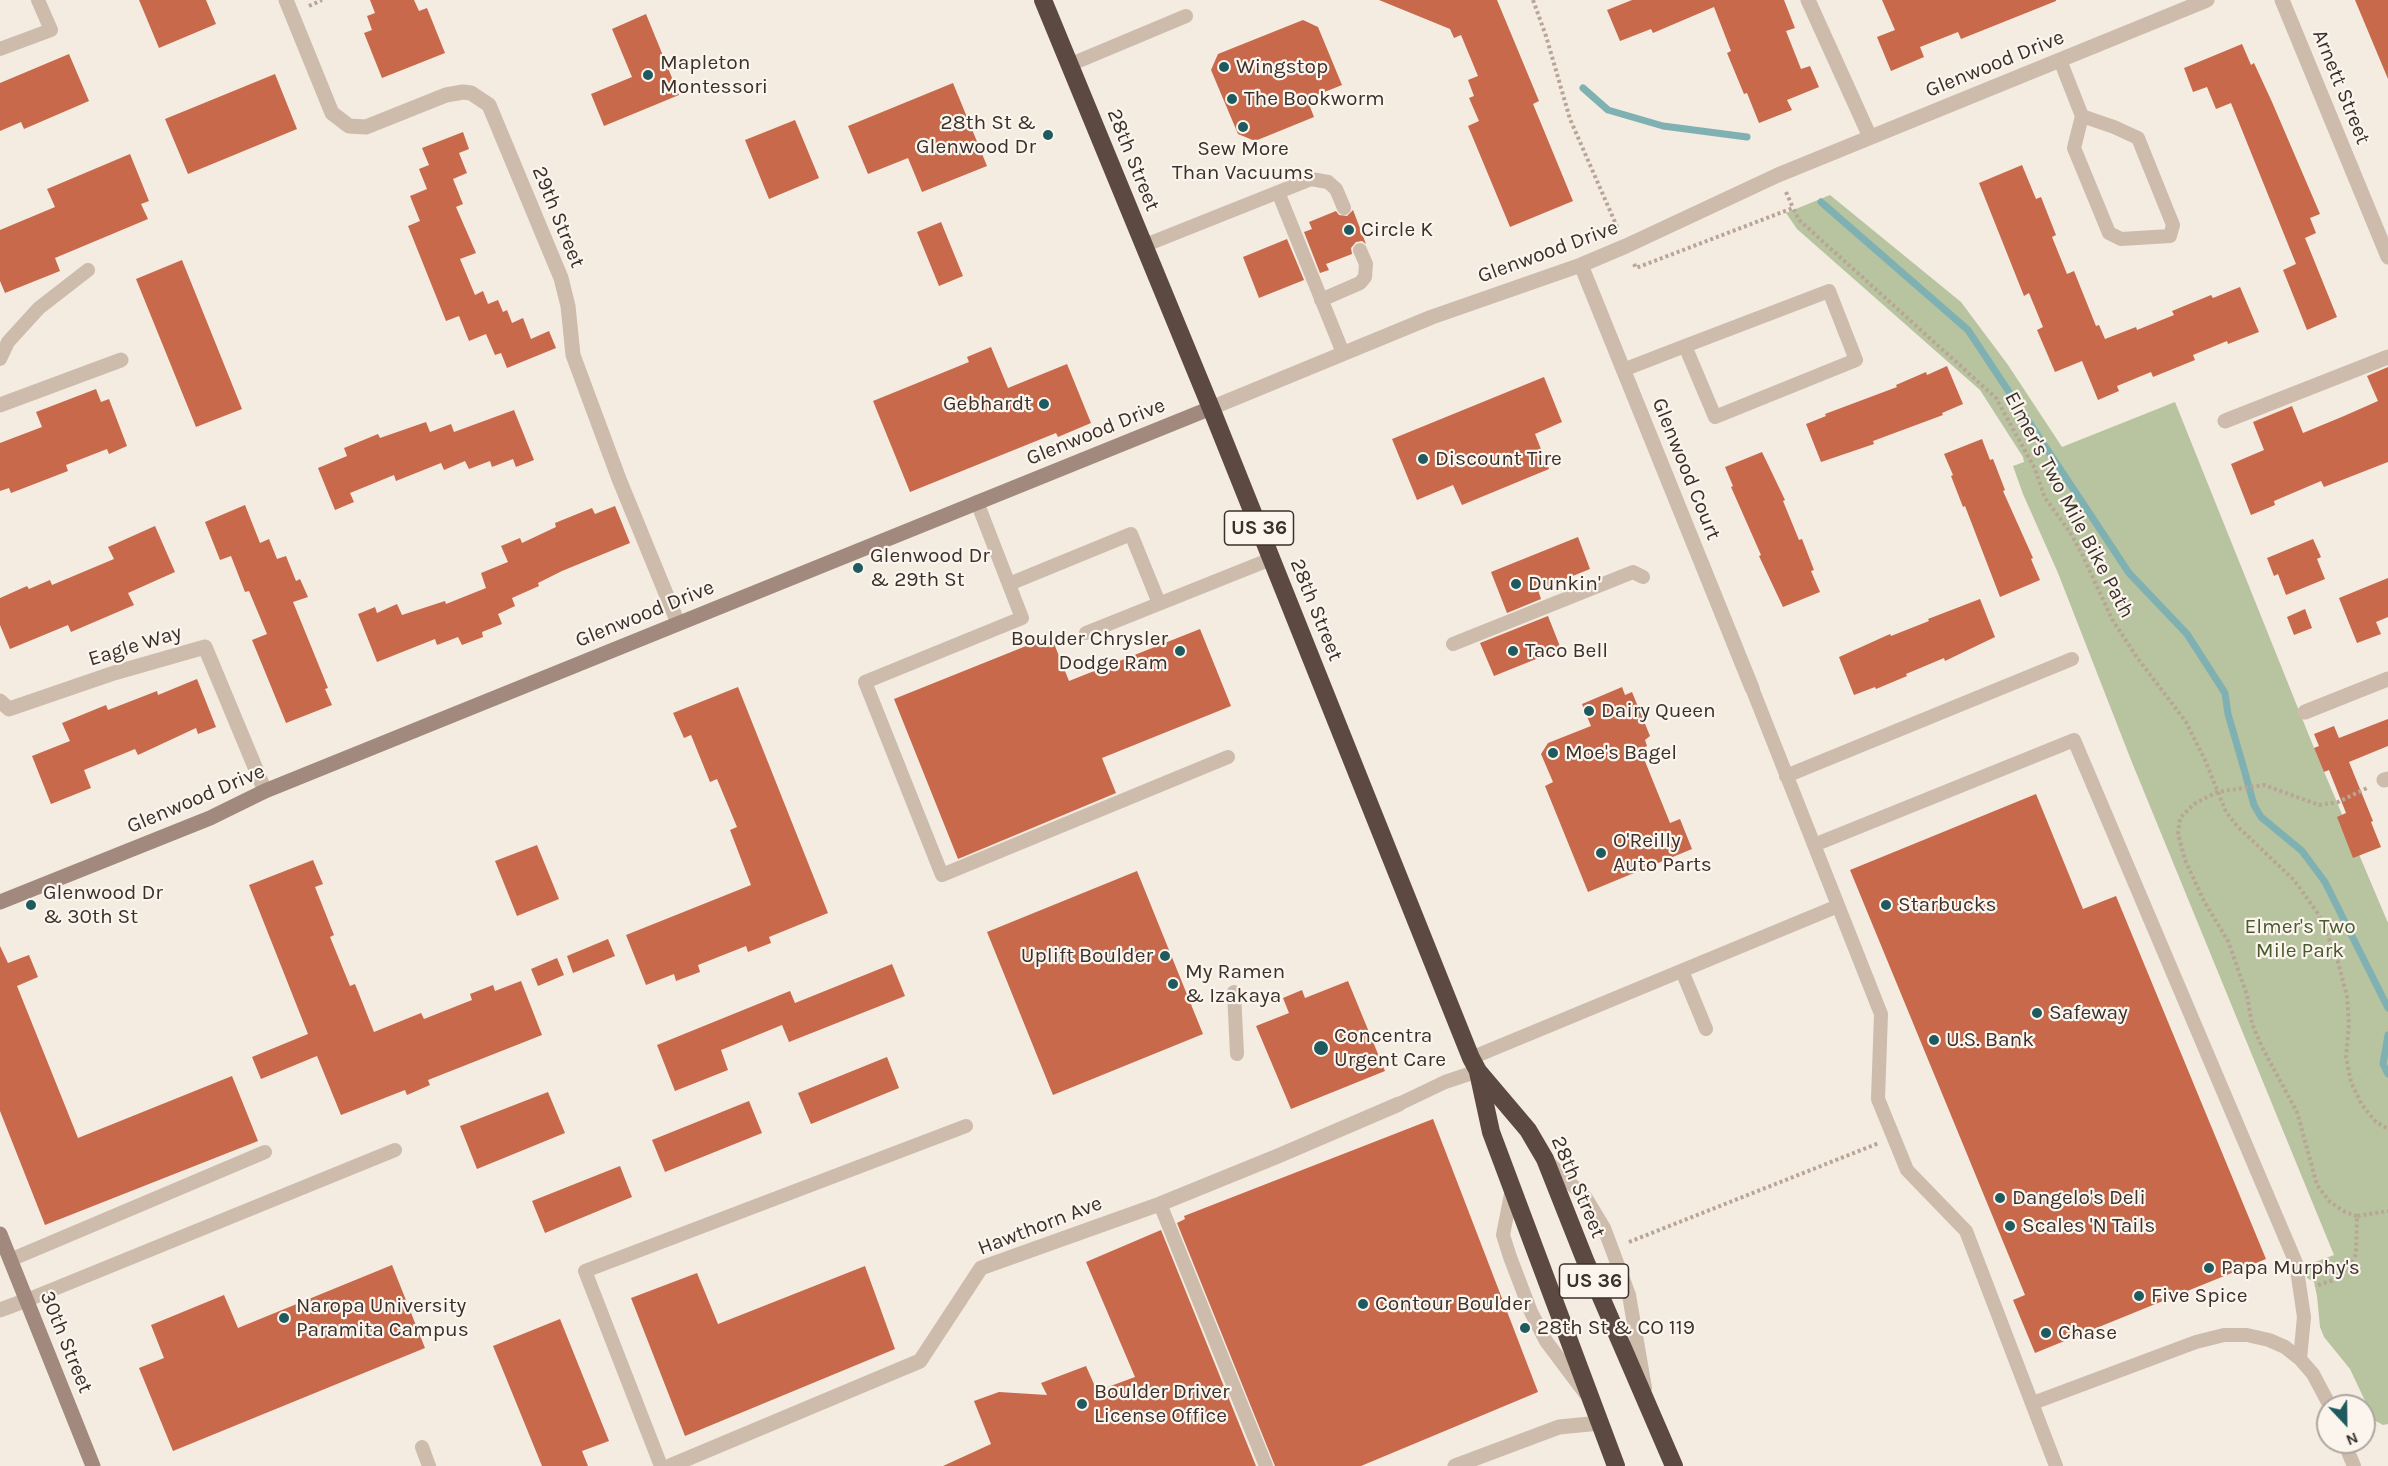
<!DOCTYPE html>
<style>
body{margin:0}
#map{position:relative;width:2388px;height:1466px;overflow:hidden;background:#f4ebe1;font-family:Karla,sans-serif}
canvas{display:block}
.north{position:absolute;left:2316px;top:1394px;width:60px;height:60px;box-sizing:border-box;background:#fbf5ee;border:2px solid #aea6a0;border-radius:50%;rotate:158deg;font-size:16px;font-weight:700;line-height:24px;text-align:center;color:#3b302b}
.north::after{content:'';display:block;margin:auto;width:21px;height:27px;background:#1f5a5e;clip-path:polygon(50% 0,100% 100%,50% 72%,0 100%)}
</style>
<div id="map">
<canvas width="2388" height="1466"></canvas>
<div class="north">N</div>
</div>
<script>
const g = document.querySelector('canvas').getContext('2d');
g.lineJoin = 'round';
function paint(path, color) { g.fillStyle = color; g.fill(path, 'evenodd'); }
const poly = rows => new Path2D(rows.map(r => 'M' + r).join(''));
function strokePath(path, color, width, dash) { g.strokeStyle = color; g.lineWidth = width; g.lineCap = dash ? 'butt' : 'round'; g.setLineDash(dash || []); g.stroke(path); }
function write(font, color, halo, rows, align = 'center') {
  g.font = font + ' Karla,sans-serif'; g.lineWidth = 4.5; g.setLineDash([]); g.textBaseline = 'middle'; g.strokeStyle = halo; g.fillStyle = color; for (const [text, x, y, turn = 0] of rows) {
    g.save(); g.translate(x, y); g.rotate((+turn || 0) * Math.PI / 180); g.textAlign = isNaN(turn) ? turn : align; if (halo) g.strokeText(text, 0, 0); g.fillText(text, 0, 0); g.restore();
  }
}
const green = poly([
 [1830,195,1961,302,2008,365,2062,447,2175,402,2314,748,2388,923,2388,1424,2383,1425,2374,1420,2350,1369,2324,1337,2320,1327,2317,1296,2314,1282,2307,1278,2307,1265,2334,1255,2131,760,2058,573,2023,494,2013,466,2024,462,2023,457,1980,390,1797,229,1786,213]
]);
const stream = poly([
 [1583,88,1608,110,1663,126,1747,137],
 [1821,202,1968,330,2129,573,2187,634,2225,693,2228,714,2244,769,2254,805,2261,817,2302,851,2325,882,2388,1008],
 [2388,1035,2383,1064,2388,1074]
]);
const building = poly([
 [139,0,206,0,216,24,159,48],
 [370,0,414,0,419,11,427,8,445,53,382,78,364,33,372,30,367,16,375,13],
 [1379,0,1497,0,1539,101,1533,104,1573,201,1510,227,1468,126,1479,121,1469,98,1474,96,1468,80,1478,76,1461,35,1454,38,1450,29],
 [1632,0,1784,0,1795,28,1786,31,1801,69,1810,66,1819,87,1787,100,1792,110,1759,123,1747,93,1744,94,1727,53,1731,51,1714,7,1653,33,1651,29,1620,41,1607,10],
 [1882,0,2056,0,2056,1,1961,39,1958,32,1920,47,1924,57,1891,71,1877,37,1895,30],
 [2355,0,2388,0,2388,79],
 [646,14,679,95,604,126,591,94,632,77,612,29],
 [1303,20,1318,27,1342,85,1307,99,1314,117,1255,141,1238,134,1211,70,1218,54],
 [2242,44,2251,65,2254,63,2272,102,2320,214,2310,218,2316,233,2305,238,2337,317,2307,330,2283,270,2296,264,2231,103,2216,109,2207,87,2193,92,2184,68],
 [69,54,89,101,24,129,21,122,0,131,0,83],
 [275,74,297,129,188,174,165,119],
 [953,83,987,166,922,192,908,158,868,174,848,126],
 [795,120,819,178,769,199,745,140],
 [463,132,469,149,459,153,467,173,453,179,463,204,456,207,476,253,460,259,475,295,483,291,488,304,498,300,503,312,507,310,512,323,523,318,531,339,549,331,556,348,507,368,501,353,495,355,486,334,469,341,459,316,446,321,408,226,420,221,410,196,427,189,419,169,429,165,422,148],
 [130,154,149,201,141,204,148,219,55,258,60,271,5,293,0,281,0,230,55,207,47,189],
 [2022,165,2036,199,2041,197,2056,235,2052,237,2067,274,2074,271,2096,326,2099,325,2105,339,2136,327,2137,330,2174,315,2172,311,2211,295,2213,298,2240,287,2259,332,2228,344,2227,341,2193,355,2195,360,2153,377,2151,372,2117,386,2119,391,2098,400,2082,361,2055,372,2037,330,2043,327,2029,293,2024,296,1979,183],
 [1353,210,1366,244,1362,241,1356,242,1351,248,1352,254,1326,264,1329,270,1320,273,1304,232,1312,229,1309,222,1336,211,1339,215,1347,216],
 [941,222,963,276,939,286,917,232],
 [1287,239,1304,280,1259,298,1243,257],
 [182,260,242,409,196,427,136,279],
 [991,347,1008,388,1067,364,1091,423,1058,437,1056,433,910,492,873,401,969,362,967,357],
 [1947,366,1963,404,1942,413,1943,415,1873,441,1874,444,1821,462,1806,424,1826,416,1825,414,1897,387,1896,385,1926,372,1927,375],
 [2388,367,2388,462,2324,487,2321,481,2274,501,2275,505,2251,515,2231,464,2264,450,2253,422,2292,406,2303,433,2344,416,2378,401,2367,376],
 [1544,377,1562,422,1535,434,1549,469,1462,505,1453,485,1417,500,1392,439],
 [96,389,101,402,109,399,127,446,109,454,107,449,66,465,68,471,11,493,9,488,0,491,0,443,42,427,36,412],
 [514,410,534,460,516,467,513,459,492,467,490,461,469,469,465,461,444,470,441,463,396,481,394,475,350,493,354,502,335,510,318,468,347,456,344,448,378,434,380,438,426,422,430,432,451,424,454,432],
 [1982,439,1990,460,1993,459,2005,490,2003,491,2033,558,2031,559,2040,580,2000,597,1965,506,1963,507,1951,476,1953,475,1944,454],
 [1762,452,1785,500,1783,501,1799,540,1802,539,1814,570,1811,571,1820,592,1783,607,1759,556,1761,555,1731,487,1733,486,1725,467],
 [245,505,260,543,269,539,277,559,286,556,296,581,300,579,308,597,293,602,328,688,325,689,332,705,286,723,252,640,267,634,249,591,245,592,231,556,220,560,205,522],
 [615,506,630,543,562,571,538,583,539,586,512,598,515,606,498,614,502,624,482,632,483,637,462,645,458,637,437,645,435,639,377,662,358,614,375,607,377,613,397,604,402,615,445,601,446,604,486,588,481,573,508,562,501,546,520,538,522,543,556,527,555,523,592,508,595,514],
 [155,526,175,572,128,593,134,605,71,632,68,625,10,649,0,625,0,598,27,586,29,589,50,580,52,585,114,559,108,547],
 [1578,537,1590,569,1538,590,1541,599,1507,613,1491,572],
 [2313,539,2321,557,2317,559,2325,579,2286,595,2278,574,2274,576,2267,558],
 [2388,578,2388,617,2376,622,2381,634,2357,643,2339,598],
 [1980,599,1995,637,1945,661,1944,658,1906,674,1907,676,1876,689,1875,687,1854,695,1839,657,1890,634,1891,636,1929,621,1928,619],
 [2305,609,2312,628,2294,635,2287,617],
 [1548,616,1561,649,1494,676,1480,643],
 [1200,629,1231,706,1102,758,1116,793,958,859,894,699,1051,636,1069,681],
 [197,679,216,727,198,734,196,728,138,755,135,749,84,770,91,788,51,804,32,756,70,741,62,723,106,705,108,710,157,691,158,695],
 [738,687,828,913,769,937,771,943,748,952,746,946,698,965,700,972,676,981,674,974,646,985,626,935,751,885,730,830,737,827,717,779,710,782,691,735,684,738,673,713],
 [1622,687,1625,695,1632,692,1650,736,1645,740,1647,746,1640,749,1670,823,1680,819,1692,849,1588,892,1545,786,1553,782,1541,754,1548,743,1591,726,1582,704],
 [2388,719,2388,746,2349,762,2373,821,2371,822,2381,847,2353,858,2337,817,2346,813,2329,770,2324,772,2314,748,2319,746,2314,734,2334,726,2339,738],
 [2036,794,2083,909,2116,896,2266,1259,2035,1353,2013,1300,2025,1295,1850,870],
 [537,845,559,899,517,916,495,861],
 [313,860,323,884,315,887,334,935,330,937,350,986,355,984,374,1032,421,1013,424,1019,472,1000,470,994,493,985,495,991,521,981,542,1035,428,1080,430,1085,407,1095,405,1090,341,1115,317,1056,261,1079,252,1057,308,1034,249,885],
 [1137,871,1203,1034,1053,1095,987,932],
 [608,939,615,956,573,973,567,956],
 [0,946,8,963,29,955,38,977,17,986,78,1138,232,1076,258,1141,45,1225,0,1111],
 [557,958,564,975,538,986,531,969],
 [892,964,905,996,789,1042,782,1025,721,1050,728,1070,675,1091,657,1045,790,991,795,1003],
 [1348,981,1385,1071,1291,1109,1256,1026,1289,1013,1283,998,1302,990,1305,998],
 [887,1057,899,1088,811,1124,798,1093],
 [548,1092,565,1133,477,1169,460,1126],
 [749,1101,762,1133,665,1172,652,1140],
 [1433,1119,1538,1392,1361,1466,1275,1466,1177,1223,1185,1219,1184,1216],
 [620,1166,632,1197,545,1233,532,1201],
 [1161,1230,1256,1466,943,1466,991,1444,974,1401,999,1392,1047,1395,1041,1383,1086,1366,1097,1391,1135,1377,1086,1262],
 [392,1265,425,1348,173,1451,139,1368,164,1358,151,1325,224,1295,238,1328],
 [865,1266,895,1349,685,1436,631,1298,697,1273,718,1324],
 [560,1319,609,1441,582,1451,588,1466,542,1466,493,1346]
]);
const path = poly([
 [1533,0,1546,36,1570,119,1618,229],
 [309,6,322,0],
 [1786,192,1793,208],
 [1634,264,1636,268,1793,208,1799,220,1996,398,2035,469,2045,498,2070,532,2083,556,2112,619,2136,656,2186,722,2205,760,2226,812,2238,827,2294,880,2319,915,2336,955,2347,996,2349,1024,2346,1057,2351,1082,2362,1105,2376,1122,2388,1129],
 [2357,1216,2345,1212,2330,1202,2317,1185,2297,1112,2263,1049,2252,1024,2247,995,2228,941,2204,901,2185,860,2178,834,2180,818,2194,804,2217,792,2264,785,2319,805,2338,802,2367,788],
 [1629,1242,1879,1143],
 [2318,1285,2334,1280,2351,1265,2356,1254,2357,1216,2388,1211]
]);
const lane = poly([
 [0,49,51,30,38,0],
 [2060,60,2082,116,2074,148,2109,233,2121,239,2170,236,2173,225,2138,138,2114,127,2082,116],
 [1069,65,1186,16],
 [1278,192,1343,353],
 [1143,246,1311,179,1328,182,1336,189,1344,208],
 [1321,300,1360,283,1365,277,1366,264,1360,250],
 [0,359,8,342,39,308,88,270],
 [1623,370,1685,346,1829,291,1856,360,1715,417,1685,346],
 [977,502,1022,618,865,682,942,875,1228,757],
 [1009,584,1131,534,1159,603],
 [1086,633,1271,559],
 [1453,644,1633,572,1643,577],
 [1752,688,1881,1014,1878,1099,1907,1170,1966,1231,2056,1466],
 [1786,776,2072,659],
 [1814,845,2074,740,2296,1263,2304,1317,2300,1359],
 [1682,971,1706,1029],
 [1234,992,1237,1054],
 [1471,1058,1838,906],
 [1399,1104,1445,1082,1478,1071],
 [1548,1162,1586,1198,1604,1228,1629,1295,1645,1388],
 [1512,1189,1503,1235,1510,1257,1531,1312,1546,1341,1585,1393],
 [1160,1204,1266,1466],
 [10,1260,265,1152],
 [27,1300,395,1150],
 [2033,1403,2196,1342,2224,1335,2247,1335,2269,1340,2285,1347,2300,1359,2313,1374,2330,1406],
 [2344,1442,2354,1466],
 [422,1447,429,1466],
 [661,1466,585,1271,966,1126]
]);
const street = poly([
 [286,0,332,113,349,126,366,127,446,95,463,92,471,93,489,105,561,278,568,306,573,355,619,479,678,623],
 [1808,0,1870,137],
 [2282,0,2388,257],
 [1581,265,1752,688],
 [0,405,121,360],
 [1211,408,1432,317,1581,265,1626,246,1778,175,2207,0],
 [2225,421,2388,357],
 [0,701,9,709,114,673,205,647,265,791],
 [2305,712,2388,679],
 [2384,780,2388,779],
 [0,1310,27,1300],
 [670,1466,920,1361,981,1268,1160,1204,1278,1156,1399,1104],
 [1455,1466,1559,1427,1600,1423]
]);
const secondary = poly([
 [0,902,210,818,265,791,1211,408],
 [0,1234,93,1466]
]);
const highway = poly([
 [1043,0,1211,408,1471,1058,1478,1071,1528,1130,1545,1159,1585,1260,1674,1466],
 [1478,1072,1491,1132,1616,1466]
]);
const markers = [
 [1224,67,6,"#1f5a5e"],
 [648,75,6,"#1f5a5e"],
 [1232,99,6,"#1f5a5e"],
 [1243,127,6,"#1f5a5e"],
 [1048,135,6,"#1f5a5e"],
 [1349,230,6,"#1f5a5e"],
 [1044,404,6,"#1f5a5e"],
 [1423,459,6,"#1f5a5e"],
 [858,568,6,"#1f5a5e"],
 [1516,584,6,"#1f5a5e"],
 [1180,651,6,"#1f5a5e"],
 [1513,651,6,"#1f5a5e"],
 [1589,711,6,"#1f5a5e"],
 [1553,753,6,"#1f5a5e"],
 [1601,853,6,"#1f5a5e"],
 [31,905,6,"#1f5a5e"],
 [1886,905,6,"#1f5a5e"],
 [1165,956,6,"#1f5a5e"],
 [1173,984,6,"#1f5a5e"],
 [2037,1013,6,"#1f5a5e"],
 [1934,1040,6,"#1f5a5e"],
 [1321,1048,8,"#1f5a5e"],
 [2000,1198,6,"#1f5a5e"],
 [2010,1226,6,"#1f5a5e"],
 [2209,1268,6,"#1f5a5e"],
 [2139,1296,6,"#1f5a5e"],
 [1363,1304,6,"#1f5a5e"],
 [284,1318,6,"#1f5a5e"],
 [1525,1328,6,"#1f5a5e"],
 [2046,1333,6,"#1f5a5e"],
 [1082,1404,6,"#1f5a5e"]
];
const shields = [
 [1259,528,69],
 [1594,1281,69]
];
const shieldNames = [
 ["US 36",1259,528],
 ["US 36",1594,1281]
];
const poiNames = [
 ["Mapleton",660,63],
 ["Montessori",660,87],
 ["Wingstop",1236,67],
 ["The Bookworm",1244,99],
 ["28th St &",1036,123,"right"],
 ["Glenwood Dr",1036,147,"right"],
 ["Sew More",1243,149,"center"],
 ["Than Vacuums",1243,173,"center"],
 ["Circle K",1361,230],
 ["Gebhardt",1032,404,"right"],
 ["Discount Tire",1435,459],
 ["Glenwood Dr",870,556],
 ["& 29th St",870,580],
 ["Dunkin'",1528,584],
 ["Boulder Chrysler",1168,639,"right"],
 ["Dodge Ram",1168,663,"right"],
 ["Taco Bell",1525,651],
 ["Dairy Queen",1601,711],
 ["Moe's Bagel",1565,753],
 ["O'Reilly",1613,841],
 ["Auto Parts",1613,865],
 ["Glenwood Dr",43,893],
 ["& 30th St",43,917],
 ["Starbucks",1898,905],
 ["Uplift Boulder",1153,956,"right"],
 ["My Ramen",1185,972],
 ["& Izakaya",1185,996],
 ["Safeway",2049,1013],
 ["Concentra",1334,1036],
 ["Urgent Care",1334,1060],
 ["U.S. Bank",1946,1040],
 ["Dangelo's Deli",2012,1198],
 ["Scales 'N Tails",2022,1226],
 ["Papa Murphy's",2221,1268],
 ["Five Spice",2151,1296],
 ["Contour Boulder",1375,1304],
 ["Naropa University",296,1306],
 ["Paramita Campus",296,1330],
 ["28th St & CO 119",1537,1328],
 ["Chase",2058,1333],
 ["Boulder Driver",1094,1392],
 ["License Office",1094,1416]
];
const streetNames = [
 ["Glenwood Drive",1995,64,-22],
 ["Arnett Street",2341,87,68],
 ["28th Street",1133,160,68],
 ["29th Street",558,217,68],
 ["Glenwood Drive",1548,252,-20],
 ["Glenwood Drive",1096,432,-22],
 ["Glenwood Court",1686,469,68],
 ["Elmer's Two Mile Bike Path",2069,505,62],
 ["28th Street",1316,610,68],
 ["Glenwood Drive",645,614,-22],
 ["Eagle Way",135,646,-17],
 ["Glenwood Drive",196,799,-23],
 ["28th Street",1578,1187,67],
 ["Hawthorn Ave",1040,1226,-21],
 ["30th Street",66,1342,68]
];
const parkNames = [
 ["Elmer's Two",2300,927],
 ["Mile Park",2300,951]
];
paint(green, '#b8c4a0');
strokePath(stream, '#7fb0b2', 7);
paint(building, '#c8694b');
strokePath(path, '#b9a596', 4, [3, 3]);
strokePath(lane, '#cdbbac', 14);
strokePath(street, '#cdbbac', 15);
strokePath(secondary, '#a18a7d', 15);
strokePath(highway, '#5c4a42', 18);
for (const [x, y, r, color] of markers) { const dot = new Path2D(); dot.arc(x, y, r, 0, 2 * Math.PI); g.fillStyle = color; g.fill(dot); strokePath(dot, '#fbf5ee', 2); }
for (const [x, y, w] of shields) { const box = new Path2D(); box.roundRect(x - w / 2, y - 17, w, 34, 4.5); g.fillStyle = '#fbf5ee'; g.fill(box); strokePath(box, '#3b302b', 1.5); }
write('bold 20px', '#3b302b', null, shieldNames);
write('21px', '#3b302b', '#fbf5ee', poiNames, 'left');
write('21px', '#3b302b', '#fbf5ee', streetNames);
write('21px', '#4a5a2e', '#fbf5ee', parkNames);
</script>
